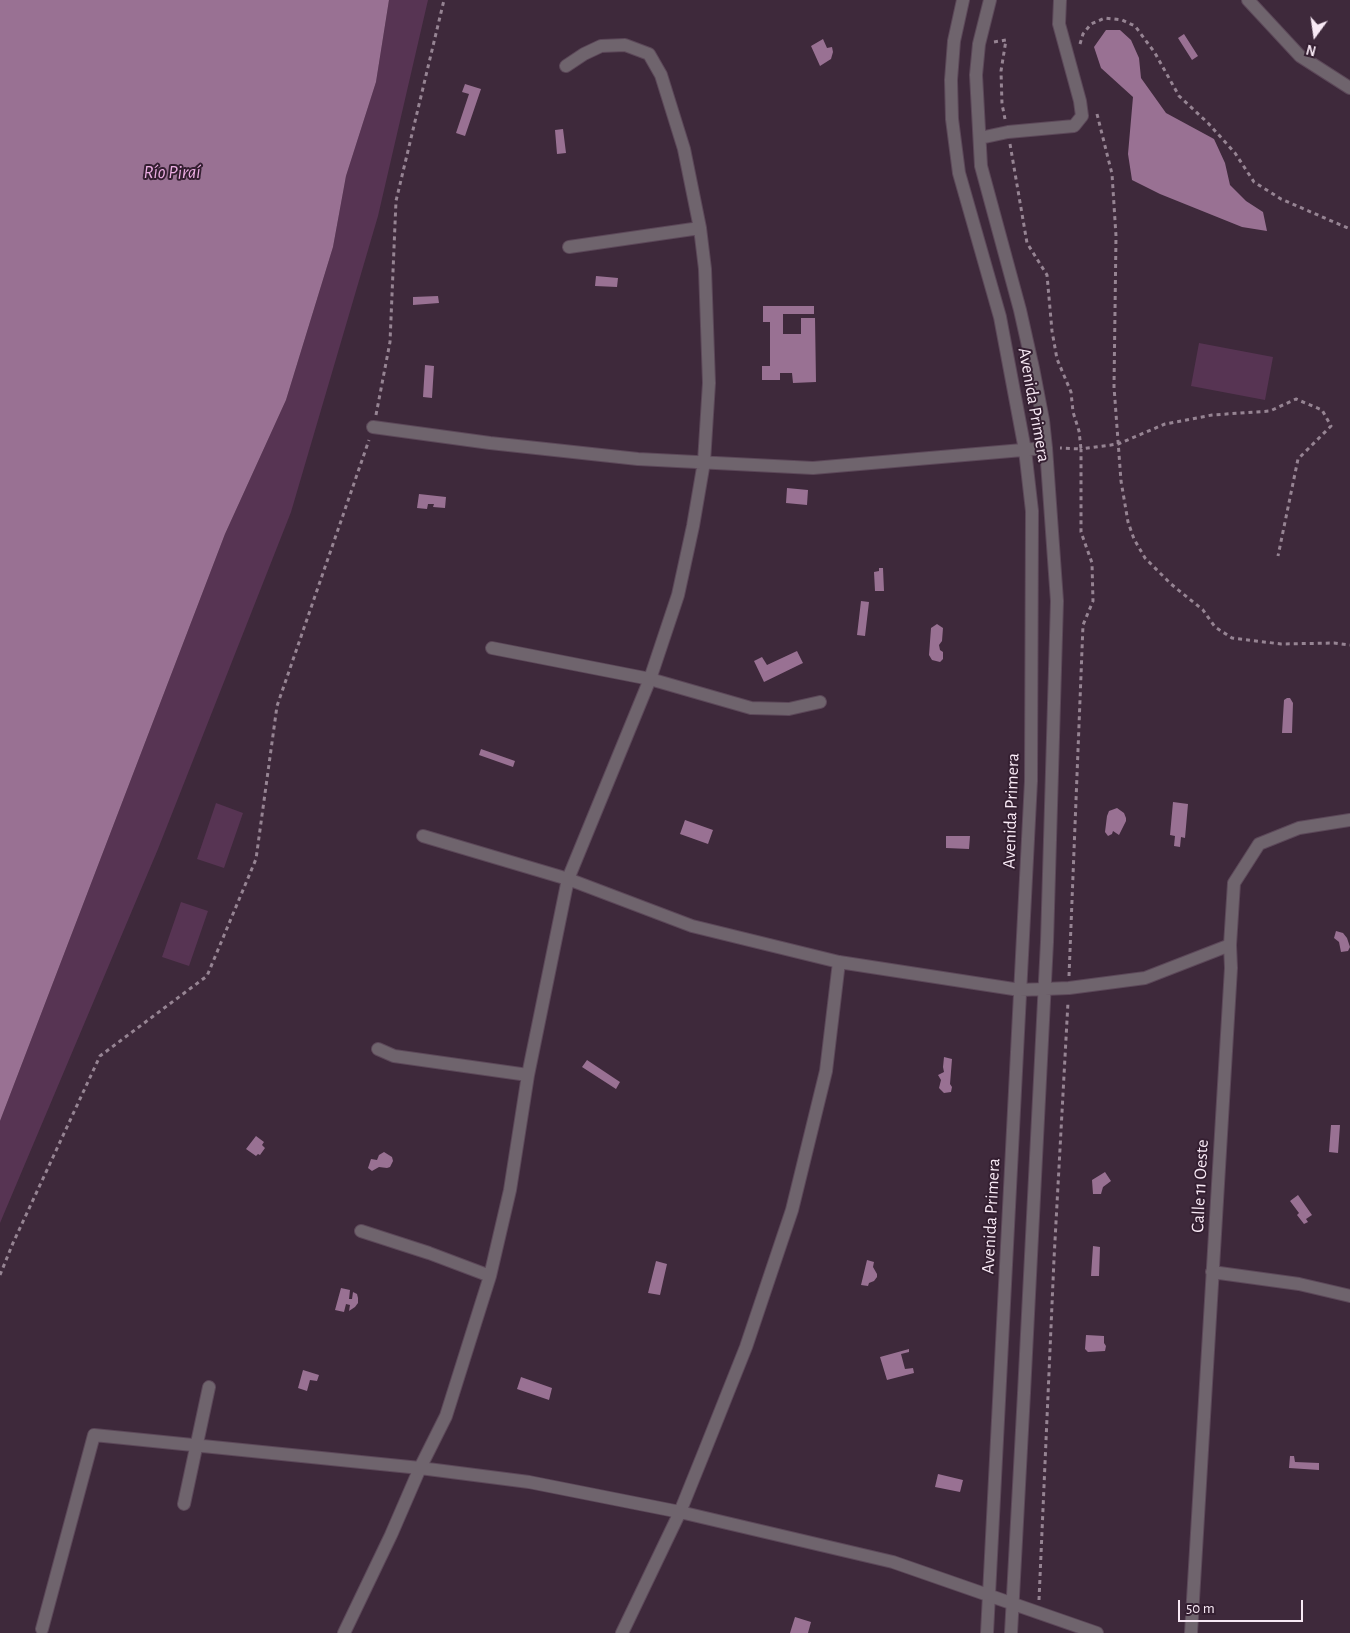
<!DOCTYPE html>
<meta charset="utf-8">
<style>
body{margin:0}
#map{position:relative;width:1350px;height:1633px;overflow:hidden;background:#3e293b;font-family:"Alegreya Sans",sans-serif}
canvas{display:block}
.north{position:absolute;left:1290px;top:10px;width:50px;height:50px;-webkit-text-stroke:4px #341f31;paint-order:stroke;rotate:194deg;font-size:14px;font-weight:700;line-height:20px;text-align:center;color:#f8e9f5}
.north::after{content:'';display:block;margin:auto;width:18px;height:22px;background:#f8e9f5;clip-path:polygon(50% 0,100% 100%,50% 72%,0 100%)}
.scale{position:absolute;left:1178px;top:1600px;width:125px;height:22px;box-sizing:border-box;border:2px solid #f8e9f5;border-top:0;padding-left:6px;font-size:15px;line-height:18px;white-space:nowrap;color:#f8e9f5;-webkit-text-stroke:4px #341f31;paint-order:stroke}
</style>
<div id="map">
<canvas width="1350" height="1633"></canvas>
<div class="north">N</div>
<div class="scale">50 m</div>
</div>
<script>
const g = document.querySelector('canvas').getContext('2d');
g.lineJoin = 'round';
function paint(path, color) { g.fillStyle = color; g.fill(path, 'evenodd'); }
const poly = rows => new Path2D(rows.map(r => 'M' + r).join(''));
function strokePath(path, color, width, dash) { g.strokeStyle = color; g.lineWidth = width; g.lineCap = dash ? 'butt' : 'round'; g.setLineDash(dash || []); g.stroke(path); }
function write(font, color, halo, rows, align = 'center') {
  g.font = font + ' "Alegreya Sans",sans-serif'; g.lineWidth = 4; g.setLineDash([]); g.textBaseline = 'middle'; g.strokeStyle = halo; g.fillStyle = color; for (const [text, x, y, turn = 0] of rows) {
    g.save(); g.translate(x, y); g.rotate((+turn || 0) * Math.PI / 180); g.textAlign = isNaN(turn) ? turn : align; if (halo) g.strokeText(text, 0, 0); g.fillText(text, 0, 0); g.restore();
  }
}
const green = poly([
 [389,0,428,0,378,216,291,512,158,849,0,1223,0,1121,225,534,286,400,333,247,346,176,376,82],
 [1199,343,1273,357,1265,400,1191,386],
 [216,803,243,813,224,868,197,859],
 [181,902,208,911,189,966,162,957]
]);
const water = poly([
 [0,0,389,0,376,82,346,176,333,247,286,400,225,534,0,1121],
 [1106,30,1120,30,1131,40,1139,58,1141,78,1166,113,1214,139,1225,163,1230,185,1246,201,1263,212,1267,231,1242,227,1160,194,1132,180,1128,154,1133,97,1101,68,1094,47],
 [1184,34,1198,56,1192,60,1178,38],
 [823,39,827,48,832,47,833,52,831,59,820,66,811,46],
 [465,84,481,89,465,136,456,133,469,94,462,92],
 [563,129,566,153,557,154,555,130],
 [596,276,618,278,617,287,595,286],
 [438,296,439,303,413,305,413,297],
 [763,306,814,306,814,314,783,314,783,334,801,334,801,318,815,318,816,382,793,383,792,373,780,373,780,380,762,380,762,366,770,366,770,322,763,322],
 [425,365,434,366,432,398,423,397],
 [787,488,808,490,807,505,786,503],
 [419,494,446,497,445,508,433,507,434,504,428,504,427,509,417,508],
 [879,568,883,568,884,591,875,591,874,572,879,571],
 [861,601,869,602,865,636,857,635],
 [937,624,943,628,942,641,939,645,940,650,943,652,943,659,940,662,932,660,929,655,931,628],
 [797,651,803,663,764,682,754,661,762,657,767,665],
 [1287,698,1290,698,1293,703,1292,733,1282,733,1284,700],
 [481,749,515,761,513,767,479,755],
 [1173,802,1188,804,1185,838,1181,837,1180,847,1174,846,1175,836,1170,835],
 [1117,808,1124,813,1126,818,1126,821,1119,835,1113,831,1112,834,1108,836,1105,832,1107,816,1109,811],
 [685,820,713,830,708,844,680,834],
 [946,836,970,836,969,849,946,848],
 [1336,931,1343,933,1347,938,1350,947,1348,951,1341,952,1339,942,1334,938],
 [944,1057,952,1059,950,1084,952,1087,951,1092,944,1093,939,1088,941,1080,938,1075,944,1072,943,1067],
 [587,1060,620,1082,616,1089,582,1067],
 [1331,1125,1340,1125,1338,1153,1329,1152],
 [256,1136,264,1142,262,1145,265,1148,260,1155,258,1154,256,1156,246,1149],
 [384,1152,392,1157,393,1161,390,1167,387,1168,379,1167,372,1171,368,1168,371,1159,377,1160,379,1155],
 [1105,1172,1111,1181,1103,1187,1101,1194,1093,1194,1092,1180],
 [1298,1195,1312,1215,1306,1219,1308,1222,1304,1224,1297,1215,1299,1213,1290,1201],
 [1093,1246,1100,1247,1099,1276,1091,1276],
 [867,1260,874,1262,873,1267,877,1274,877,1277,874,1281,869,1283,868,1286,861,1285],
 [656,1261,667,1264,660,1295,648,1293],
 [341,1288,350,1290,349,1299,352,1299,353,1292,357,1294,358,1298,358,1303,355,1307,349,1311,350,1305,346,1304,344,1312,335,1310],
 [1086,1335,1104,1336,1104,1343,1106,1346,1105,1351,1088,1352,1085,1349],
 [909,1349,909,1352,901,1354,905,1369,913,1368,914,1373,887,1380,880,1357],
 [303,1370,319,1375,317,1381,310,1380,307,1391,298,1388],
 [521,1377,552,1388,549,1400,517,1389],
 [1290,1456,1294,1456,1295,1462,1319,1463,1319,1470,1289,1468],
 [938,1474,963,1480,960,1492,935,1487],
 [795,1617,811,1622,808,1633,790,1633]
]);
const path = poly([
 [994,42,1006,40,1001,71,1002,104,1005,119],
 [1080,44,1083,34,1091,24,1105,18,1122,20,1135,26,1155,53,1179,96,1208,123,1235,153,1254,182,1281,199,1350,229],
 [1097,114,1112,174,1116,236,1114,387,1121,481,1128,522,1134,539,1145,558,1171,584,1203,610,1215,627,1232,638,1281,644,1334,643,1350,645],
 [1010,144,1027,243,1047,275,1052,331,1057,359,1071,392,1073,412,1079,431,1081,449,1060,448],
 [376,415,390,342,396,201,444,0],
 [1069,976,1083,625,1093,601,1092,563,1081,532,1081,449,1118,444,1165,424,1212,415,1270,411,1296,399,1322,410,1331,426,1298,459,1278,556],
 [0,1275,13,1243,100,1056,207,976,256,859,277,706,369,440],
 [1039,1600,1054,1259,1068,1002]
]);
const minor = poly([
 [963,0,954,41,951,80,952,119,959,173,1000,317,1025,450,1032,511,1031,781,987,1633],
 [990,0,979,44,976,75,981,166,1020,310,1033,368,1043,420,1046,448,1057,601,1047,942,1024,1393,1011,1633],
 [1248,0,1300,56,1350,88],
 [980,138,1008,132,1074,126,1082,116,1080,101,1059,24,1060,0],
 [569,247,700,228],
 [373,427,490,443,638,459,813,468,1046,448],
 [492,648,650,679,751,708,789,709,820,702],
 [423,836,568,879,692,926,839,962,1020,990,1069,988,1145,978,1230,945],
 [378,1049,394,1056,528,1075],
 [361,1231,429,1253,490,1276],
 [1212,1272,1299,1284,1350,1296],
 [184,1504,209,1387],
 [42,1629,94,1435,420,1468,529,1482,680,1512,893,1562,1097,1633],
 [344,1633,391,1535,420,1468,446,1416,490,1276,510,1190,528,1075,568,879,650,679,678,595,693,526,704,462,709,383,705,269,700,228,684,149,661,75,649,54,625,45,601,46,584,54,566,66],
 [622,1633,680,1512,705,1450,746,1347,792,1210,826,1071,839,962],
 [1191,1633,1231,968,1230,945,1234,883,1259,844,1299,828,1350,820]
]);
const streetNames = [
 ["Avenida Primera",1034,405,80],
 ["Avenida Primera",1011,811,-88],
 ["Calle 11 Oeste",1200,1186,-87],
 ["Avenida Primera",991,1216,-87]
];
const waterNames = [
 ["Río Piraí",172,172]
];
paint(green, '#573453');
paint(water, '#997193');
strokePath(minor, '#5c4859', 14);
strokePath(path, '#968493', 3, [4, 4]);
strokePath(minor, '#6f646d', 12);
write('18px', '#f8e9f5', '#341f31', streetNames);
write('italic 19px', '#ecade3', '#341f31', waterNames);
</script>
